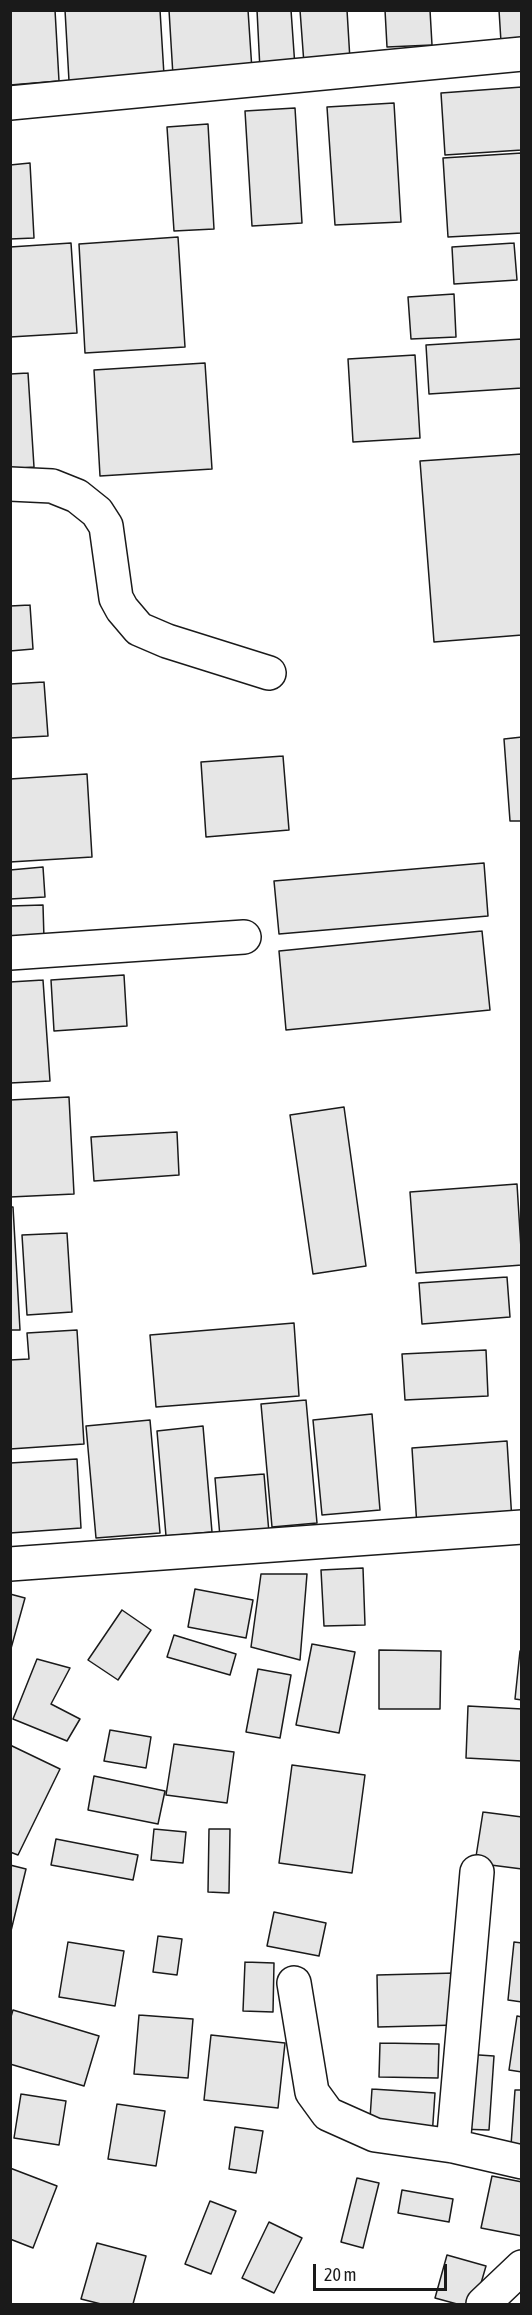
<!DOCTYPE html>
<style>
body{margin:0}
#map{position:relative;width:532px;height:2315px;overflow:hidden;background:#fff;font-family:"Asap Condensed",sans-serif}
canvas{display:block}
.frame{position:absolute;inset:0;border:12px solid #1a1a1a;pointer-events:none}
.scale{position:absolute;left:313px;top:2264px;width:134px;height:27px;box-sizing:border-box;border:3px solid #1a1a1a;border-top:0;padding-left:8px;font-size:18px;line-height:21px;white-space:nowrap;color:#1a1a1a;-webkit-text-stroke:4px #fff;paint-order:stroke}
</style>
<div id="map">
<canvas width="532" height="2315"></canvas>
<div class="frame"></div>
<div class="scale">20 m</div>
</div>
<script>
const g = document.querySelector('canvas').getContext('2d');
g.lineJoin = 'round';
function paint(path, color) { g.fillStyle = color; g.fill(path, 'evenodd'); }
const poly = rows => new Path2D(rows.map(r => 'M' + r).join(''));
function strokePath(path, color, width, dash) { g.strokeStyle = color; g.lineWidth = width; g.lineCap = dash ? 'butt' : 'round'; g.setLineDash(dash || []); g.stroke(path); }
const building = poly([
 [10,10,55,10,59,81,10,85,10,10],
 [65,10,160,10,164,75,69,81,65,10],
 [169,10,248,10,252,70,173,76,169,10],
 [257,10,291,10,295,67,260,70,257,10],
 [300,10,347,10,350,60,304,64,300,10],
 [385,10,430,10,432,45,387,47,385,10],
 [499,10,522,10,522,41,501,42,499,10],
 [522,87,522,150,445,155,441,93,522,87],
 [394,103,401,222,335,225,327,107,394,103],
 [295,108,302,223,252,226,245,111,295,108],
 [208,124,214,229,174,231,167,127,208,124],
 [522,153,522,233,448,237,443,158,522,153],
 [30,163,34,238,10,239,10,165,30,163],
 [178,237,185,347,85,353,79,244,178,237],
 [71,243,77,333,10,337,10,247,71,243],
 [514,243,517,280,454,284,452,247,514,243],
 [454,294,456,337,411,339,408,297,454,294],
 [522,339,522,388,429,394,426,345,522,339],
 [415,355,420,438,353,442,348,359,415,355],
 [205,363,212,469,100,476,94,370,205,363],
 [28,373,34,467,10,469,10,374,28,373],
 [522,454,522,635,434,642,420,461,522,454],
 [30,605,33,649,10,651,10,606,30,605],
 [44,682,48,736,10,738,10,684,44,682],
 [522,737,522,821,510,821,504,739,522,737],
 [283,756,289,830,206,837,201,762,283,756],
 [87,774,92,857,10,862,10,779,87,774],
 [484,863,488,916,279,934,274,881,484,863],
 [43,867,45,897,10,899,10,870,43,867],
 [43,905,44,939,10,941,10,906,43,905],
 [482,931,490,1010,286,1030,279,951,482,931],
 [124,975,127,1026,54,1031,51,980,124,975],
 [43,980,50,1081,10,1083,10,982,43,980],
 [69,1097,74,1194,10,1197,10,1100,69,1097],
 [344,1107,366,1266,313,1274,290,1115,344,1107],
 [177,1132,179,1175,94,1181,91,1137,177,1132],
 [517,1184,522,1265,416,1273,410,1192,517,1184],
 [10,1207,13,1207,20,1330,10,1330,10,1207],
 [67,1233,72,1312,27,1315,22,1235,67,1233],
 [507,1277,510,1317,422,1324,419,1283,507,1277],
 [294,1323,299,1396,156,1407,150,1335,294,1323],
 [77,1330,84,1444,10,1449,10,1360,29,1359,27,1333,77,1330],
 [486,1350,488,1396,405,1400,402,1354,486,1350],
 [306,1400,317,1523,272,1527,261,1404,306,1400],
 [372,1414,380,1510,322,1515,313,1420,372,1414],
 [150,1420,160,1533,96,1538,86,1426,150,1420],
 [203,1426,212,1532,166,1536,157,1431,203,1426],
 [507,1441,512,1521,417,1527,412,1448,507,1441],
 [77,1459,81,1528,10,1533,10,1463,77,1459],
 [264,1474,269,1533,220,1537,215,1478,264,1474],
 [363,1568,365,1625,324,1626,321,1570,363,1568],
 [261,1574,307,1574,300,1660,251,1647,261,1574],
 [195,1589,253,1600,246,1638,188,1627,195,1589],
 [10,1594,25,1598,10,1652,10,1594],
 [122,1610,151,1630,118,1680,88,1660,122,1610],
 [174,1635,236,1654,230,1675,167,1657,174,1635],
 [312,1644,355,1652,339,1733,296,1725,312,1644],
 [379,1650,441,1651,440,1709,379,1709,379,1650],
 [520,1651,522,1651,522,1700,515,1699,520,1651],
 [37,1659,70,1668,51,1704,80,1719,67,1741,13,1719,37,1659],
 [258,1669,291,1675,280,1738,246,1732,258,1669],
 [468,1706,522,1709,522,1761,466,1758,468,1706],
 [110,1730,151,1737,146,1768,104,1761,110,1730],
 [174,1744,234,1752,227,1803,166,1795,174,1744],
 [10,1745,60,1769,18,1855,10,1852,10,1745],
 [292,1765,365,1775,352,1873,279,1863,292,1765],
 [94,1776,165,1791,158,1824,88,1810,94,1776],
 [483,1812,522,1817,522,1869,475,1863,483,1812],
 [154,1829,186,1832,183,1863,151,1860,154,1829],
 [209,1829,230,1829,229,1893,208,1892,209,1829],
 [56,1839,138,1855,133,1880,51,1865,56,1839],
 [10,1865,26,1869,10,1935,10,1865],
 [274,1912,326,1923,319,1956,267,1946,274,1912],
 [158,1936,182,1939,177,1975,153,1972,158,1936],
 [68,1942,124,1951,115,2006,59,1997,68,1942],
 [514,1942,522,1943,522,2002,508,2000,514,1942],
 [245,1962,274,1963,273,2012,243,2011,245,1962],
 [456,1973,457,2025,378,2027,377,1975,456,1973],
 [13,2010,99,2036,84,2086,10,2064,10,2020,13,2010],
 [139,2015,193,2019,188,2078,134,2074,139,2015],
 [517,2016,522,2017,522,2072,509,2070,517,2016],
 [211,2035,285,2043,278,2108,204,2100,211,2035],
 [380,2043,439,2044,438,2078,379,2077,380,2043],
 [464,2054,494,2056,489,2130,459,2129,464,2054],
 [372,2089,435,2093,432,2137,369,2133,372,2089],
 [515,2090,522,2090,522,2160,510,2159,515,2090],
 [21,2094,66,2101,59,2145,14,2138,21,2094],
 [117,2104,165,2111,156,2166,108,2159,117,2104],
 [235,2127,263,2131,256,2173,229,2169,235,2127],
 [10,2168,57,2186,33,2248,10,2239,10,2168],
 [492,2176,522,2182,522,2236,481,2228,492,2176],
 [357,2178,379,2183,363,2248,341,2242,357,2178],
 [402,2190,453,2199,449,2222,398,2213,402,2190],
 [210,2201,236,2211,211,2274,185,2264,210,2201],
 [269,2222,302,2238,274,2293,242,2278,269,2222],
 [97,2243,146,2256,133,2304,101,2304,81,2299,97,2243],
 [447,2255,486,2266,475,2304,457,2304,435,2298,447,2255]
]);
const minor = poly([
 [10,103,522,54],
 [10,484,52,486,77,496,97,512,106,526,116,598,122,609,139,629,167,641,269,673],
 [10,953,244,937],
 [10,1564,522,1527],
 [294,1983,312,2092,328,2114,375,2135,453,2146,522,2162],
 [453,2146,477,1872],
 [483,2304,522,2267]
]);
paint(building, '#e6e6e6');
strokePath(building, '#1a1a1a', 1.5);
strokePath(minor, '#1a1a1a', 36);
strokePath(minor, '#fff', 33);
</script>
